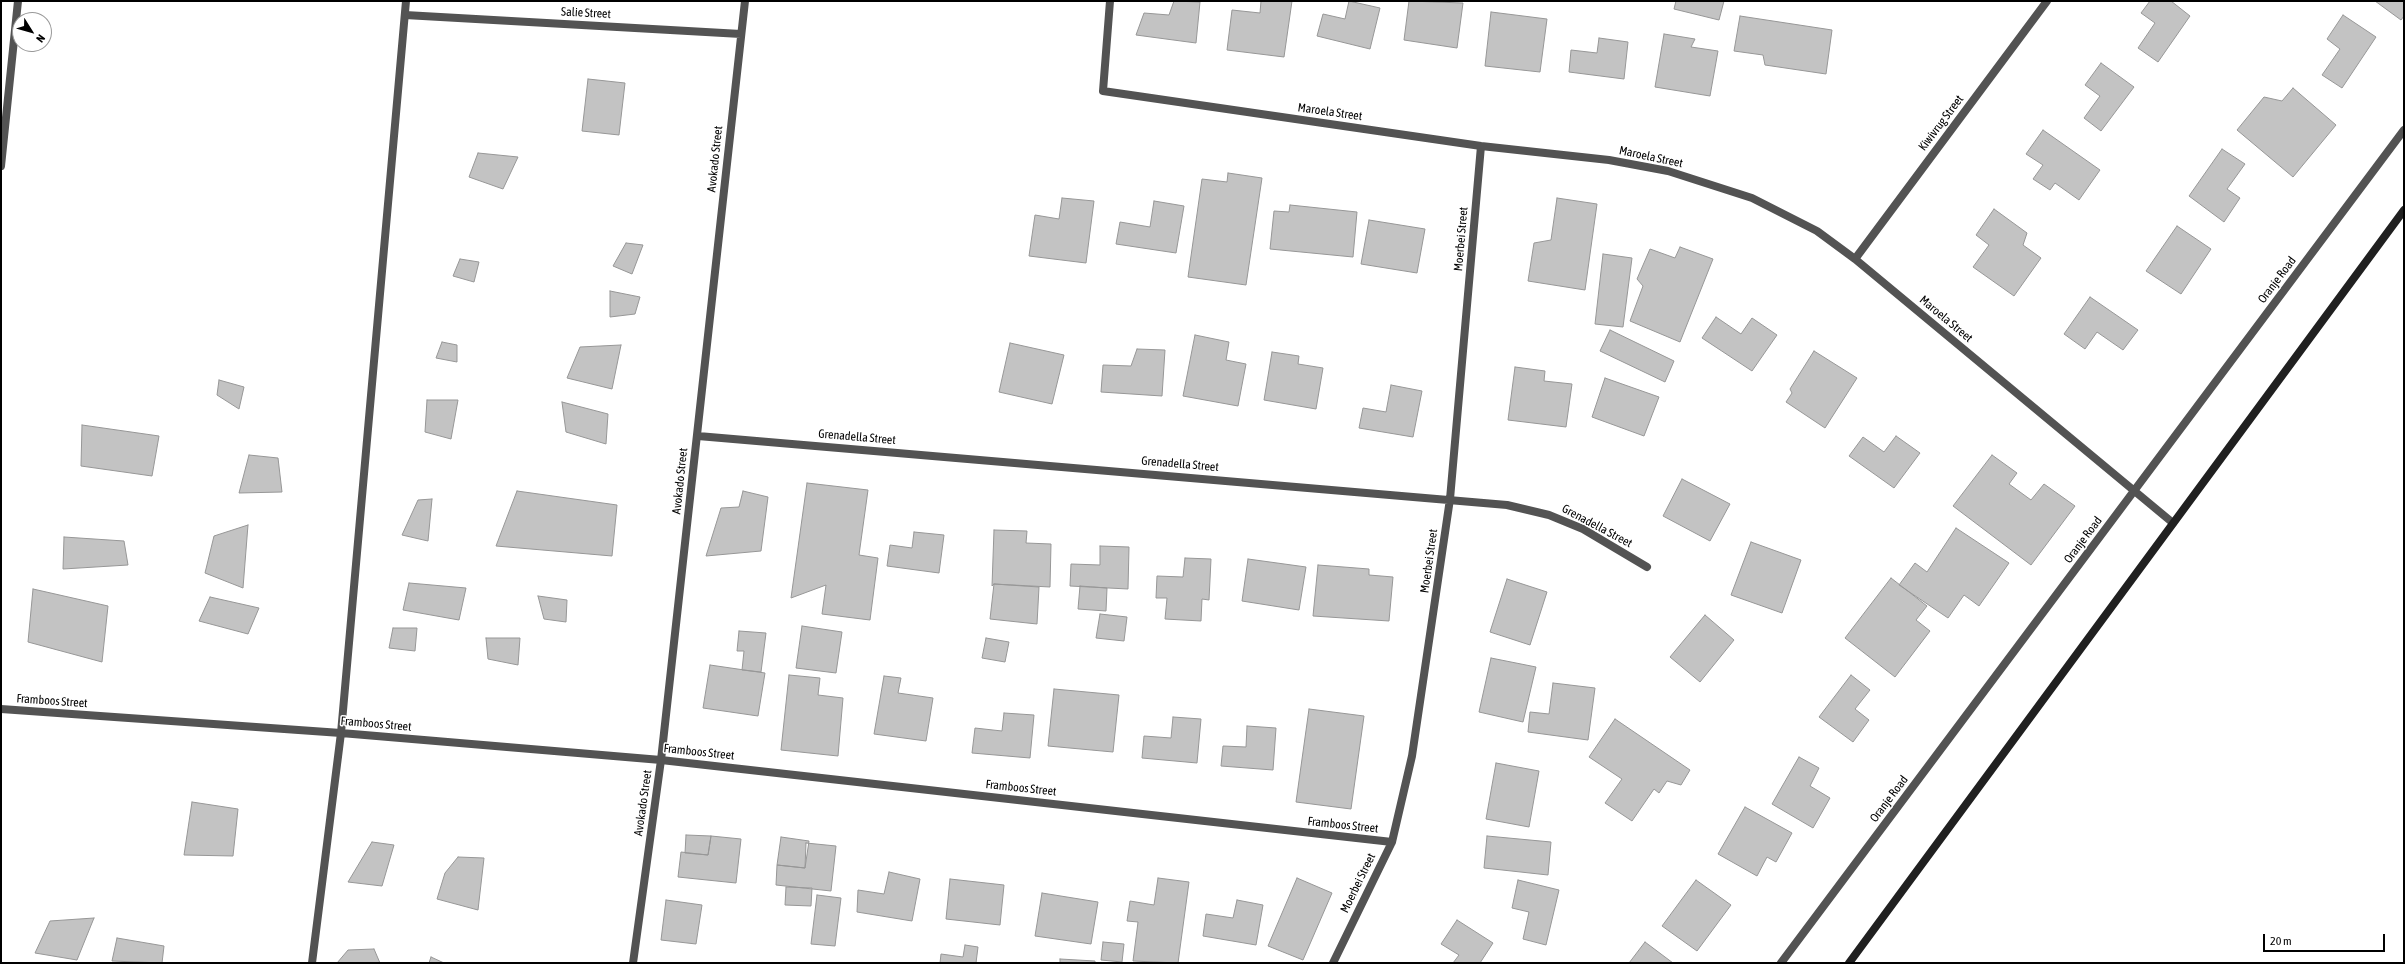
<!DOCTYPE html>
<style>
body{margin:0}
#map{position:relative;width:2405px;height:964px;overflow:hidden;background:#fff;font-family:"Asap Condensed",sans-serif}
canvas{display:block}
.frame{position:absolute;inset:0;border:2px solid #000;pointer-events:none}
.north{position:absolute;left:12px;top:12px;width:40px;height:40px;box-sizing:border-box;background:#fff;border:1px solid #999;border-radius:50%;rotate:127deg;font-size:11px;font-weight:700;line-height:16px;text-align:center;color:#000}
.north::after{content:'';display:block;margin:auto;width:14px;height:18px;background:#000;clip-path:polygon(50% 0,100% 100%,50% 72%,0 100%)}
.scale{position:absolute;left:2263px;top:934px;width:122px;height:18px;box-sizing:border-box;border:2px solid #000;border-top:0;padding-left:5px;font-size:12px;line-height:14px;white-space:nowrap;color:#000;-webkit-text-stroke:3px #fff;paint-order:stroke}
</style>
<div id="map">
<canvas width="2405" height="964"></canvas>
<div class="frame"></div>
<div class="north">N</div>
<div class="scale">20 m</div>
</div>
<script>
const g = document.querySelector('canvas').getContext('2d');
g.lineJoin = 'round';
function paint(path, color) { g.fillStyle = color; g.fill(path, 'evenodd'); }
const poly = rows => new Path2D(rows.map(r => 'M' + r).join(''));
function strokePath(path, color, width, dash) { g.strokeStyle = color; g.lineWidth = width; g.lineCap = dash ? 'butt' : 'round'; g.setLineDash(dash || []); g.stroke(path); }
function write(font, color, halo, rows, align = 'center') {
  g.font = font + ' "Asap Condensed",sans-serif'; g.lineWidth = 3; g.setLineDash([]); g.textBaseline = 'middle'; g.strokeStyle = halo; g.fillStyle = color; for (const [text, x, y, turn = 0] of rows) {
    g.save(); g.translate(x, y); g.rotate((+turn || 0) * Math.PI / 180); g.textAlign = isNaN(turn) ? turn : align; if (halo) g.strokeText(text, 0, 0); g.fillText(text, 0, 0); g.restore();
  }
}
const building = poly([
 [1174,1,1200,2,1196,43,1136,35,1144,13,1169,15,1174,1],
 [1261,1,1292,1,1284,57,1227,50,1232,10,1260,13,1261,1],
 [1349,1,1380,8,1370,49,1317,36,1323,14,1345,19,1349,1],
 [1409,1,1463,3,1457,48,1404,40,1409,1],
 [1676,1,1724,1,1719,20,1674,9,1676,1],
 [2150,1,2171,1,2190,16,2158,62,2138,48,2155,23,2141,13,2150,1],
 [2375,1,2404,1,2404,16,2401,20,2375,1],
 [1491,12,1547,19,1540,72,1485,66,1491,12],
 [2343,15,2376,37,2342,88,2322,75,2340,49,2327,39,2343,15],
 [1740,16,1832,30,1826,74,1765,65,1763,55,1734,51,1740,16],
 [1664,34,1695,39,1691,47,1718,51,1710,96,1655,87,1664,34],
 [1599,38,1628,42,1624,79,1569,72,1571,50,1597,53,1599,38],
 [2101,63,2134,87,2101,131,2084,118,2100,96,2085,85,2101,63],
 [588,79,625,83,619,135,582,131,588,79],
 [2293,88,2336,125,2293,177,2237,130,2264,97,2282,101,2293,88],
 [2043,130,2100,170,2079,200,2055,183,2050,190,2033,179,2043,165,2026,154,2043,130],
 [2222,149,2245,164,2227,189,2240,198,2224,222,2189,196,2222,149],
 [478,153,518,157,503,189,469,177,478,153],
 [1228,173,1262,178,1246,285,1188,277,1202,179,1227,182,1228,173],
 [1062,198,1094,201,1086,263,1029,256,1035,215,1059,219,1062,198],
 [1557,198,1597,204,1585,290,1528,281,1534,243,1551,240,1557,198],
 [1154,201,1184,206,1176,253,1116,244,1120,222,1150,227,1154,201],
 [1290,205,1357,212,1353,257,1270,249,1274,211,1289,212,1290,205],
 [1994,209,2027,233,2023,245,2041,258,2014,296,1973,267,1989,245,1976,235,1994,209],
 [1369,220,1425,229,1417,273,1361,264,1369,220],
 [2177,226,2211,249,2181,294,2146,271,2177,226],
 [626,243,643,245,632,274,613,266,626,243],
 [1680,247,1713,259,1680,342,1630,321,1643,286,1637,279,1650,249,1675,258,1680,247],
 [1603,254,1632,258,1623,327,1595,324,1603,254],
 [460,259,479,262,474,282,453,276,460,259],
 [610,291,640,297,635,314,610,317,610,291],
 [2090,297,2138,330,2123,350,2097,332,2085,349,2064,334,2090,297],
 [1716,317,1741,334,1752,318,1777,335,1752,371,1702,338,1716,317],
 [1610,330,1674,361,1665,382,1600,351,1610,330],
 [1195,335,1229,342,1226,360,1246,364,1238,406,1183,396,1195,335],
 [442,342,457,345,457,362,436,358,442,342],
 [1010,343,1064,355,1052,404,999,392,1010,343],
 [621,345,612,389,567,378,580,347,621,345],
 [1137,349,1165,350,1162,396,1101,392,1103,365,1131,366,1137,349],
 [1814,351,1857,378,1825,428,1786,402,1792,393,1790,389,1814,351],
 [1272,352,1299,356,1298,364,1323,368,1316,409,1264,400,1272,352],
 [1515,367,1545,371,1544,381,1572,384,1566,427,1508,420,1515,367],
 [1605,378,1659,397,1644,436,1592,417,1605,378],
 [219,380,244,387,239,409,217,395,219,380],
 [1391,385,1422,391,1413,437,1359,428,1363,408,1386,412,1391,385],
 [427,400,458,400,451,439,425,432,427,400],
 [562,402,608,414,606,444,566,432,562,402],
 [82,425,159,436,152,476,81,466,82,425],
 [1896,436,1920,453,1894,488,1849,456,1863,437,1884,452,1896,436],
 [249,455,278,458,282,492,239,493,249,455],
 [1992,455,2017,473,2009,484,2031,500,2044,484,2075,506,2031,565,1953,506,1992,455],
 [1682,479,1730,504,1710,541,1663,516,1682,479],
 [807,483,868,490,859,555,878,558,870,620,822,614,826,585,791,598,807,483],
 [517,491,617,505,612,556,496,546,517,491],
 [743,491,768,497,761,551,706,556,721,508,739,507,743,491],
 [432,499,428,541,402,535,418,500,432,499],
 [248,525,243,588,205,573,214,536,248,525],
 [1956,528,2009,563,1979,606,1964,595,1948,618,1899,585,1915,563,1927,572,1956,528],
 [994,530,1027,531,1026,543,1051,544,1050,587,994,584,992,586,994,530],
 [914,532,944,535,939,573,887,566,890,545,912,548,914,532],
 [64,537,124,541,128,565,63,569,64,537],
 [1751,542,1801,560,1782,613,1731,595,1751,542],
 [1100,546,1129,547,1128,589,1070,586,1071,564,1100,565,1100,546],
 [1185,558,1211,559,1209,600,1202,599,1201,621,1165,619,1167,598,1156,598,1157,576,1183,577,1185,558],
 [1248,559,1306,567,1299,610,1242,601,1248,559],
 [1318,565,1369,569,1369,575,1393,577,1389,621,1313,616,1318,565],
 [1891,578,1927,606,1916,620,1930,631,1895,677,1845,638,1891,578],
 [1507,579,1547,592,1530,645,1490,632,1507,579],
 [409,583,466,588,459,620,403,610,409,583],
 [994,584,1039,587,1037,624,990,619,994,584],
 [1080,586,1107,588,1106,611,1078,609,1080,586],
 [33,589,108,606,102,662,28,642,33,589],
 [538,596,567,600,566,622,544,619,538,596],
 [210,597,259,608,248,634,199,621,210,597],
 [1100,614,1127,617,1124,641,1096,638,1100,614],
 [1705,615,1734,640,1700,682,1670,657,1705,615],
 [802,626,842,632,836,673,796,668,802,626],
 [393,628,417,628,415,651,389,648,393,628],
 [739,631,766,633,761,672,742,670,744,651,737,651,739,631],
 [486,638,520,638,518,665,488,659,486,638],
 [986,638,1009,642,1005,662,982,658,986,638],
 [1491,658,1536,667,1523,722,1479,712,1491,658],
 [710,665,765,673,758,716,703,708,710,665],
 [789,675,820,678,818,695,843,698,838,756,781,750,789,675],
 [1851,675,1870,690,1855,709,1869,720,1853,742,1819,717,1851,675],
 [884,676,901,678,898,693,933,698,926,741,874,734,884,676],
 [1553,683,1595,688,1588,740,1528,732,1530,712,1549,714,1553,683],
 [1054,689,1119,695,1113,752,1048,746,1054,689],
 [1309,709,1364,716,1351,809,1296,802,1309,709],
 [1004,713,1034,715,1030,758,972,753,975,728,1002,731,1004,713],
 [1173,717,1201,719,1197,763,1142,758,1144,736,1171,738,1173,717],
 [1615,719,1690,770,1681,785,1667,781,1659,793,1654,789,1632,821,1605,803,1622,779,1589,757,1615,719],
 [1247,726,1276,728,1273,770,1221,766,1223,746,1246,747,1247,726],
 [1799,757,1819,768,1810,786,1830,798,1813,828,1772,804,1799,757],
 [1496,763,1539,771,1529,827,1486,819,1496,763],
 [192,802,238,809,233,856,184,855,192,802],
 [1745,807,1792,833,1776,862,1767,857,1757,876,1718,854,1745,807],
 [686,835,711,836,708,855,685,853,686,835],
 [711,836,741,839,736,883,678,877,681,852,708,855,711,836],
 [1487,836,1551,842,1548,875,1484,868,1487,836],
 [781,837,809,841,805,868,777,865,781,837],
 [372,842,394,845,382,886,348,882,372,842],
 [806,843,836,846,831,891,776,885,777,865,805,868,806,843],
 [458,857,484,858,478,910,437,899,445,873,458,857],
 [889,872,920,879,912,921,857,912,858,890,884,894,889,872],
 [1158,878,1189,882,1178,963,1133,961,1138,922,1127,921,1130,901,1154,905,1158,878],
 [1297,878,1332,893,1303,960,1268,946,1297,878],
 [950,879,1004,885,1000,925,946,919,950,879],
 [1518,880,1559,890,1546,945,1523,939,1529,912,1512,908,1518,880],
 [1696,880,1731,905,1697,951,1662,926,1696,880],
 [786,887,812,888,811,906,785,905,786,887],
 [1042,893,1098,902,1091,944,1035,936,1042,893],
 [817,895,841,898,835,946,811,944,817,895],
 [666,900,702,905,696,944,661,940,666,900],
 [1237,900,1263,905,1256,945,1203,936,1206,914,1233,918,1237,900],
 [94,918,77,960,35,953,50,921,94,918],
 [1457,920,1493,943,1480,963,1453,963,1459,955,1441,944,1457,920],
 [117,938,164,946,162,963,112,961,117,938],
 [1103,942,1124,944,1122,962,1101,960,1103,942],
 [1645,942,1673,963,1629,963,1645,942],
 [965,945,978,947,976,963,940,963,941,954,963,957,965,945],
 [374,949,380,963,337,963,348,950,374,949],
 [431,957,444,963,429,963,431,957],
 [1060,959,1095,961,1095,963,1060,963,1060,959]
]);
const street = poly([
 [1110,1,1103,91,1481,146,1609,160,1668,171,1752,198,1817,231,1855,259,2173,523],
 [405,15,741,34],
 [1,166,18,1],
 [1855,259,2047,1],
 [698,436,1507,505,1549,515,1583,529,1647,567],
 [1,709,341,733,661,760,1392,842],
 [312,963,341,733,406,1],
 [633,963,661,760,745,1],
 [1333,963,1392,842,1412,756,1450,499,1481,146],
 [1781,963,2404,130]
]);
const secondary = poly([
 [1849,963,2404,210]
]);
const streetNames = [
 ["Salie Street",586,13,3],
 ["Maroela Street",1330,112,8],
 ["Kiwivrug Street",1941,123,-53],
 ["Maroela Street",1651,157,12],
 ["Avokado Street",715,159,-84],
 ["Moerbei Street",1461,239,-85],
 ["Oranje Road",2277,280,-53],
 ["Maroela Street",1946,319,40],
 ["Grenadella Street",857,437,5],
 ["Grenadella Street",1180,464,5],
 ["Avokado Street",680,481,-84],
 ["Grenadella Street",1597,526,28],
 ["Oranje Road",2083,540,-53],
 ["Moerbei Street",1429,561,-82],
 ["Framboos Street",52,701,4],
 ["Framboos Street",376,724,5],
 ["Framboos Street",699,752,6],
 ["Framboos Street",1021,788,6],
 ["Oranje Road",1889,799,-53],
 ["Avokado Street",643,803,-82],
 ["Framboos Street",1343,825,6],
 ["Moerbei Street",1358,883,-64]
];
paint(building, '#c3c3c3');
strokePath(building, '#979797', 1);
strokePath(street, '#535353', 8);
strokePath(secondary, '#202020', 8);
write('12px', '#000', '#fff', streetNames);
</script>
